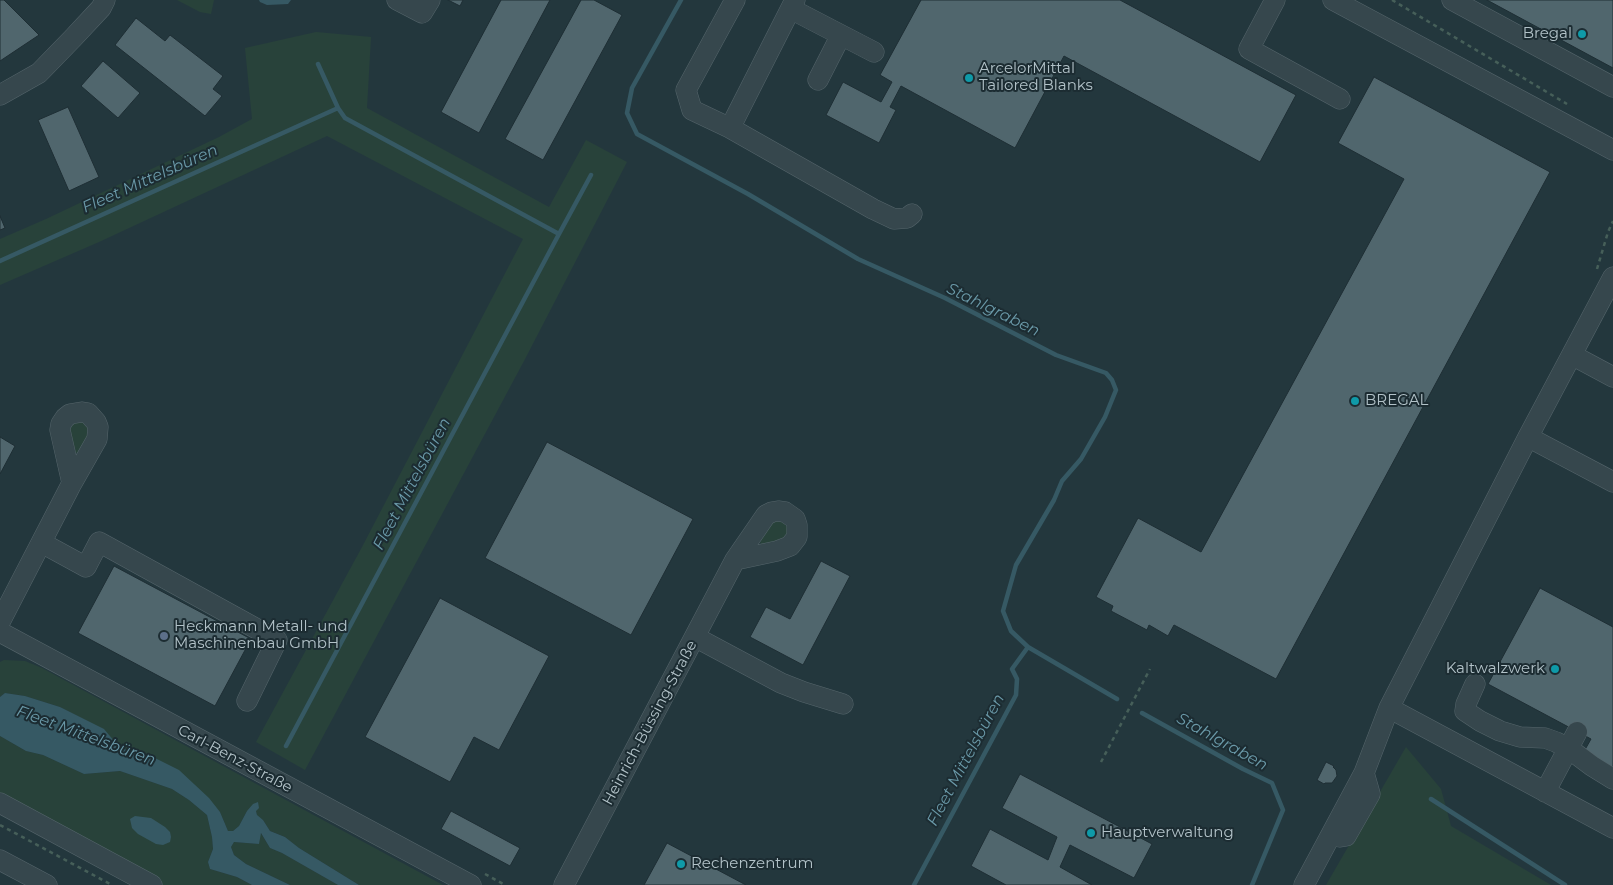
<!DOCTYPE html>
<meta charset="utf-8">
<style>
body{margin:0}
canvas{display:block;background:#23373d}
</style>
<canvas width="1613" height="885"></canvas>
<script>
const g = document.querySelector('canvas').getContext('2d');
g.lineJoin = 'round';
function paint(path, color) { g.fillStyle = color; g.fill(path, 'evenodd'); }
const poly = rows => new Path2D(rows.map(r => 'M' + r).join(''));
function strokePath(path, color, width, dash) { g.strokeStyle = color; g.lineWidth = width; g.lineCap = dash ? 'butt' : 'round'; g.setLineDash(dash || []); g.stroke(path); }
function write(font, color, halo, rows, align = 'center') {
  g.font = font + ' Montserrat,sans-serif'; g.lineWidth = 4; g.setLineDash([]); g.textBaseline = 'middle'; g.strokeStyle = halo; g.fillStyle = color; for (const [text, x, y, turn = 0] of rows) {
    g.save(); g.translate(x, y); g.rotate((+turn || 0) * Math.PI / 180); g.textAlign = isNaN(turn) ? turn : align; if (halo) g.strokeText(text, 0, 0); g.fillText(text, 0, 0); g.restore();
  }
}
const green = poly([
 [177,0,214,0,211,14,200,12],
 [316,32,371,37,367,108,549,207,586,140,627,162,524,361,305,770,256,742,362,547,523,239,327,136,99,242,0,285,0,239,46,219,219,137,252,119,245,48],
 [74,422,82,422,85,424,88,427,90,434,78,453,74,453,67,430],
 [777,520,784,523,788,529,788,533,784,540,762,546,759,540,768,524],
 [4,660,25,661,42,668,443,885,359,885,299,848,285,837,270,831,263,820,257,816,256,811,247,811,239,826,233,831,228,831,220,812,151,756,120,748,103,729,60,707,25,696,5,693,0,697,0,662],
 [0,736,26,751,43,755,84,774,120,771,172,789,189,800,207,815,212,837,213,849,208,862,210,869,237,877,252,885,163,885,0,798],
 [1406,747,1441,789,1451,826,1551,885,1326,885],
 [260,832,270,848,282,853,338,885,290,885,246,864,234,855,231,847,234,842,259,844]
]);
const water = poly([
 [259,0,291,0,288,4,267,5,260,2],
 [5,693,25,696,60,707,104,729,120,748,151,756,179,770,209,798,220,812,228,831,233,831,239,826,247,811,253,804,258,802,259,808,256,811,257,815,263,820,270,831,285,837,299,848,359,885,338,885,282,853,270,848,261,833,259,844,234,842,231,847,234,855,246,864,290,885,252,885,237,877,210,869,208,862,213,849,212,837,207,815,189,800,172,789,120,771,84,774,43,755,26,751,0,736,0,697],
 [135,816,151,818,165,827,170,832,171,837,170,842,163,845,156,844,138,834,132,828,130,819]
]);
const stream = poly([
 [681,0,632,88,627,113,637,134,748,194,858,259,945,298,1056,355,1106,373,1112,380,1116,390,1105,417,1081,459,1062,481,1054,500,1016,565,1003,611,1011,631,1028,647,1117,699],
 [559,234,591,175],
 [0,261,338,108],
 [1142,713,1243,769,1272,783,1283,810,1252,885],
 [286,746,559,234,345,118,338,108,318,64],
 [1431,799,1565,885],
 [914,885,1016,695,1017,679,1012,669,1028,647]
]);
const building = poly([
 [0,0,4,0,39,35,0,61,0,0],
 [448,0,463,0,460,6,448,0],
 [501,0,550,0,479,133,441,112,501,0],
 [581,0,594,0,622,15,543,160,505,139,581,0],
 [921,0,1120,0,1296,95,1260,162,1064,56,1015,148,901,86,890,107,896,110,879,143,826,115,843,82,881,102,892,82,880,75,921,0],
 [1487,0,1613,0,1613,68,1487,0],
 [136,18,165,41,170,35,223,76,213,89,222,96,205,116,115,45,136,18],
 [103,61,140,93,118,118,81,86,103,61],
 [1374,77,1550,172,1276,679,1174,625,1168,636,1149,625,1147,630,1111,611,1113,606,1096,597,1138,518,1201,552,1404,179,1338,143,1374,77],
 [68,107,99,177,69,191,38,120,68,107],
 [0,216,5,228,0,230,0,216],
 [0,437,15,446,0,474,0,437],
 [547,442,693,519,631,635,485,558,547,442],
 [821,561,850,576,803,665,750,637,766,607,790,619,821,561],
 [114,566,251,639,215,706,78,633,114,566],
 [1540,588,1613,627,1613,772,1582,755,1591,739,1488,684,1540,588],
 [440,598,549,656,499,750,474,737,450,782,365,737,440,598],
 [1326,762,1334,766,1333,767,1336,770,1337,776,1332,783,1325,783,1324,784,1317,780,1326,762],
 [1020,774,1152,844,1134,878,1070,845,1060,867,1092,885,1006,885,971,866,990,829,1048,860,1057,837,1002,808,1020,774],
 [451,811,520,848,510,866,441,829,451,811],
 [667,843,746,885,644,885,667,843]
]);
const path = poly([
 [1392,0,1567,104],
 [1597,269,1608,232,1613,221],
 [1101,762,1150,669],
 [0,825,112,885],
 [485,874,505,885]
]);
const minor = poly([
 [397,0,422,13,430,0],
 [735,0,686,90,692,110,730,128,873,209,894,219,907,218,912,214],
 [1275,0,1249,49,1340,99],
 [1333,0,1613,150],
 [1452,0,1613,87],
 [791,9,874,52],
 [818,80,841,35],
 [0,95,39,73,73,38,101,8,105,0],
 [730,128,795,0],
 [1572,355,1613,377],
 [1528,437,1613,482],
 [42,543,86,567,99,542,277,640,247,701],
 [0,622,72,483,97,439,98,427,96,422,88,413,82,412,70,414,65,418,61,424,60,430,72,483],
 [0,632,471,885],
 [695,637,781,683,804,692,843,704],
 [1475,684,1466,704,1465,711,1480,721,1500,731,1520,737,1545,738,1556,742,1568,748,1592,766,1613,779],
 [1389,708,1613,828],
 [1545,792,1577,732],
 [0,803,152,885],
 [1340,837,1346,836,1370,794,1364,773],
 [0,860,47,885],
 [564,885,735,560,766,515,772,512,778,511,785,512,795,519,797,525,797,537,790,546,777,551,735,560],
 [1304,885,1364,773,1389,708,1528,437,1613,277]
]);
const markers = [
 [1582,34,5,"#0f9aa8"],
 [969,78,5,"#0f9aa8"],
 [1355,401,5,"#0f9aa8"],
 [164,636,5,"#5c6f8a"],
 [1555,669,5,"#0f9aa8"],
 [1091,833,5,"#0f9aa8"],
 [681,864,5,"#0f9aa8"]
];
const poiNames = [
 ["Bregal",1572,34,"right"],
 ["ArcelorMittal",979,69],
 ["Tailored Blanks",979,86],
 ["BREGAL",1365,401],
 ["Heckmann Metall- und",174,627],
 ["Maschinenbau GmbH",174,644],
 ["Kaltwalzwerk",1545,669,"right"],
 ["Hauptverwaltung",1101,833],
 ["Rechenzentrum",691,864]
];
const streetNames = [
 ["Heinrich-Büssing-Straße",650,723,-62],
 ["Carl-Benz-Straße",235,759,28]
];
const waterNames = [
 ["Fleet Mittelsbüren",150,179,-24],
 ["Stahlgraben",993,310,26],
 ["Fleet Mittelsbüren",412,484,-62],
 ["Fleet Mittelsbüren",86,736,20],
 ["Stahlgraben",1222,742,29],
 ["Fleet Mittelsbüren",966,760,-62]
];
paint(green, '#28423a');
paint(water, '#365964');
strokePath(stream, '#365964', 4.5);
paint(building, '#50666d');
strokePath(building, '#1e2e34', 1);
strokePath(minor, '#55656b', 21);
strokePath(path, '#465f59', 2.5, [4, 4]);
strokePath(minor, '#36474d', 20);
for (const [x, y, r, color] of markers) { const dot = new Path2D(); dot.arc(x, y, r, 0, 2 * Math.PI); g.fillStyle = color; g.fill(dot); strokePath(dot, '#1c2c32', 2); }
write('15px', '#b2c2c8', '#1c2c32', poiNames, 'left');
write('15px', '#b2c2c8', '#1c2c32', streetNames);
write('italic 16px', '#6a99a8', '#1c2c32', waterNames);
</script>
